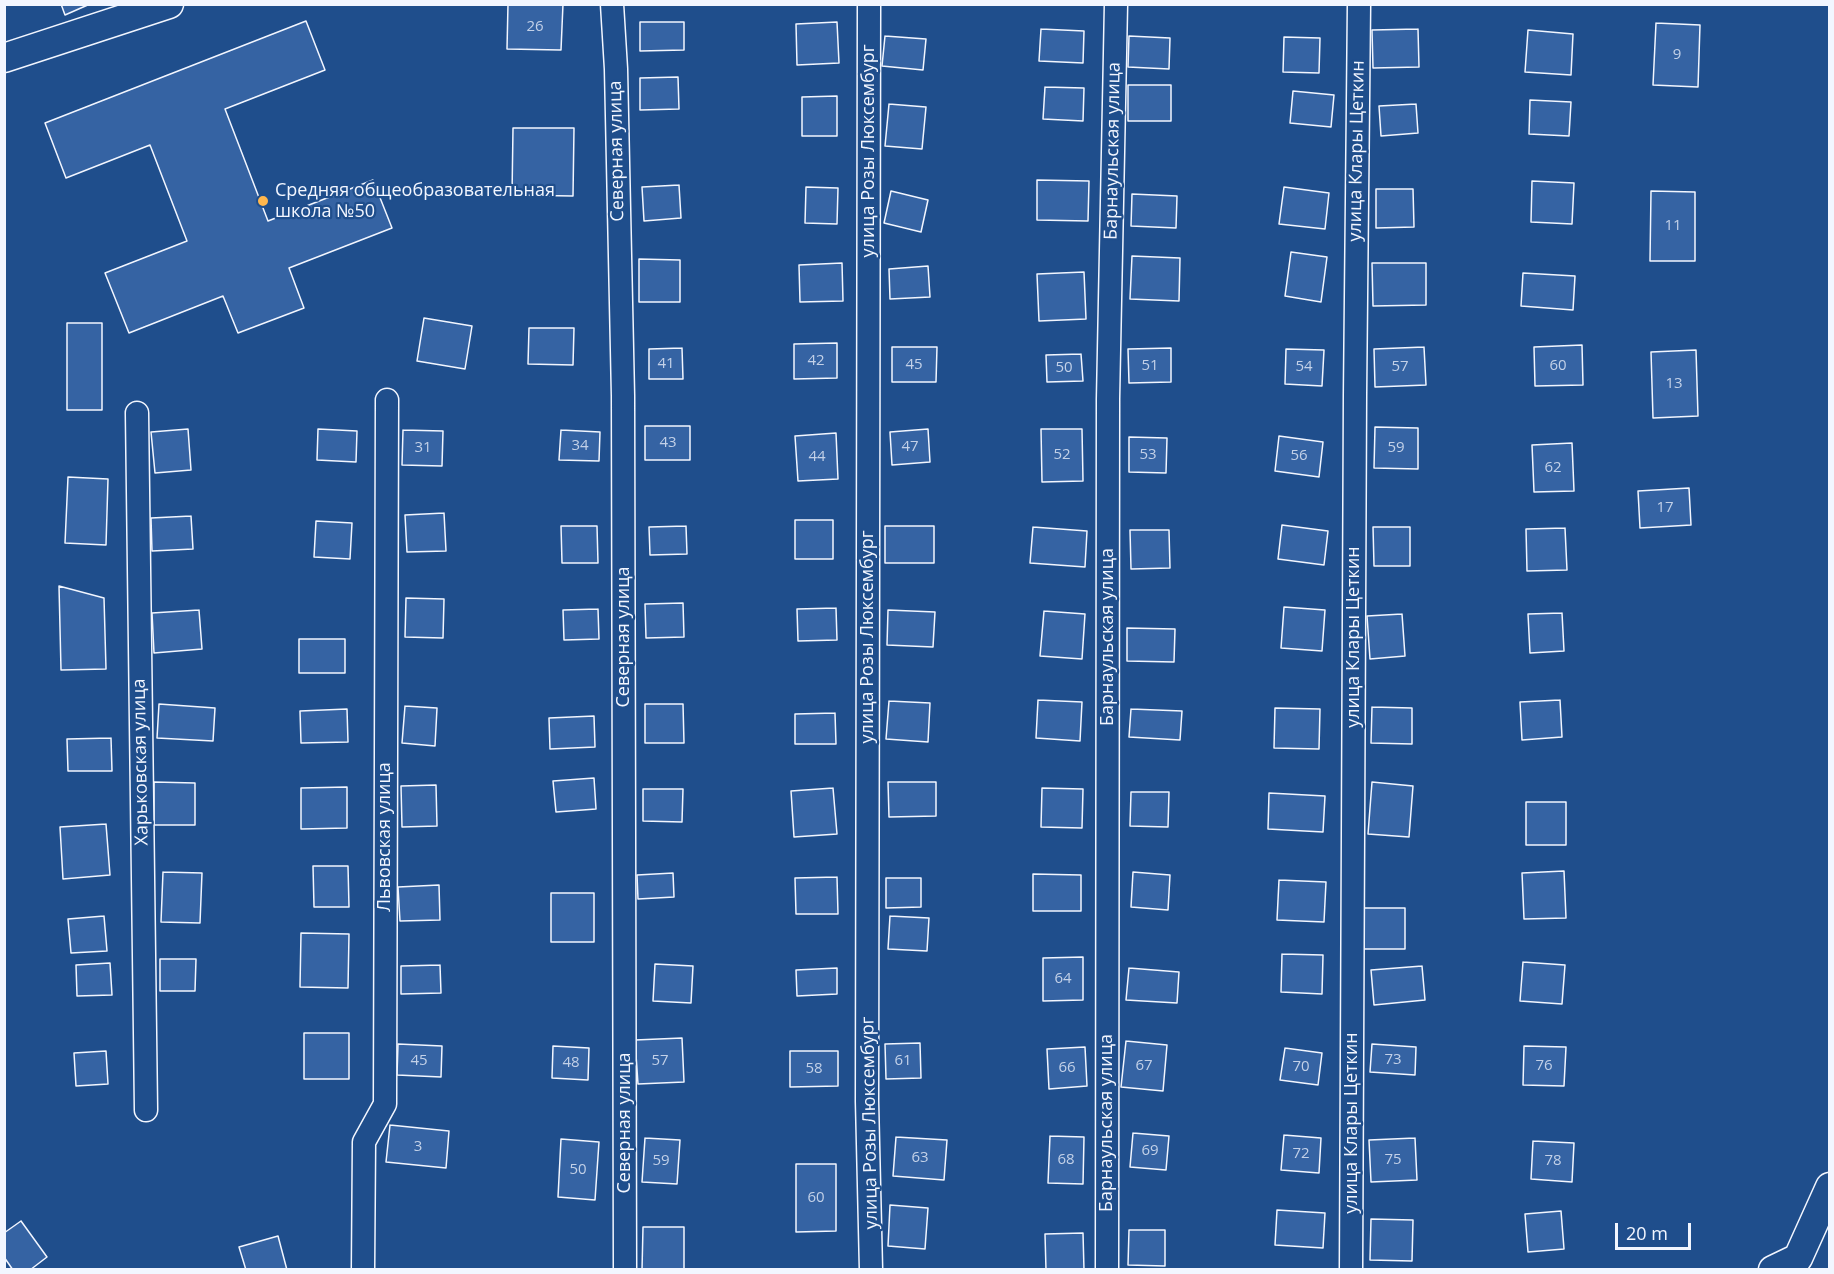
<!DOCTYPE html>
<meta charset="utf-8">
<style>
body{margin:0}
#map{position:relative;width:1834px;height:1274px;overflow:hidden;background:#1f4e8c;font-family:"Open Sans",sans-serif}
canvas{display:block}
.frame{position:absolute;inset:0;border:6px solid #f2f6ff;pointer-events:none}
.scale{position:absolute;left:1615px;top:1223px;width:76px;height:27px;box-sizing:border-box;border:3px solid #f2f6ff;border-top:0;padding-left:8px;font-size:18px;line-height:21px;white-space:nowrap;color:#f2f6ff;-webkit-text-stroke:4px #1f4e8c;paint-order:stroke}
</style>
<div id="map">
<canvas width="1834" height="1274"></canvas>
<div class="frame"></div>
<div class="scale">20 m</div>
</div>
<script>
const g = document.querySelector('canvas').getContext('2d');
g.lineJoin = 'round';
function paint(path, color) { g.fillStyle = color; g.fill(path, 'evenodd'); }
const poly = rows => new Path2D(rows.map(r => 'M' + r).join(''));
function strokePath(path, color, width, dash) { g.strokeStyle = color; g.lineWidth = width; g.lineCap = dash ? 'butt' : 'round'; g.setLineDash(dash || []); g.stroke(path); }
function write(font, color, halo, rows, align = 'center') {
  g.font = font + ' "Open Sans",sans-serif'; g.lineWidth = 4.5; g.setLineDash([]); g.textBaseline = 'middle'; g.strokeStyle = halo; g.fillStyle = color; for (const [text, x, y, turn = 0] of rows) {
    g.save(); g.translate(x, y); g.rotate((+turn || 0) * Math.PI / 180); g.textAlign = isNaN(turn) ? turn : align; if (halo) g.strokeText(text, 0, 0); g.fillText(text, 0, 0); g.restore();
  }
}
const building = poly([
 [61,4,90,4,65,15,61,4],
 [508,4,563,4,561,50,507,49,508,4],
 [306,21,325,70,225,109,268,221,373,180,392,228,289,268,304,308,238,333,223,296,129,333,105,273,187,241,150,145,66,178,45,123,306,21],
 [640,22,684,22,684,50,640,51,640,22],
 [837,22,839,63,797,65,796,24,837,22],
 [1656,23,1700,25,1698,87,1653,85,1656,23],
 [1041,29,1084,31,1083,63,1039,61,1041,29],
 [1418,29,1419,67,1373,68,1372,30,1418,29],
 [1528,30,1573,34,1571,75,1525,72,1528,30],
 [885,36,926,39,923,70,882,66,885,36],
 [1129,36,1170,38,1169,69,1128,67,1129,36],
 [1284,37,1320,38,1319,73,1283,72,1284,37],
 [678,77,679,109,640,110,640,78,678,77],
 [1128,85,1171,85,1171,121,1128,121,1128,85],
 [1045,87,1084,88,1083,121,1043,119,1045,87],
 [1293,91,1334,95,1331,127,1290,123,1293,91],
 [837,96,837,136,802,136,802,97,837,96],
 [1530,100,1571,102,1569,136,1529,134,1530,100],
 [889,104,926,107,922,149,885,146,889,104],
 [1416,104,1418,133,1381,136,1379,106,1416,104],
 [513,128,574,128,573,196,512,195,513,128],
 [1037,180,1089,181,1088,221,1037,220,1037,180],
 [1532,181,1574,183,1572,224,1531,222,1532,181],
 [679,185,681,218,644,221,642,187,679,185],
 [806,187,838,188,837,224,805,223,806,187],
 [1284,187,1329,193,1325,229,1279,224,1284,187],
 [1376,189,1413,189,1414,227,1376,228,1376,189],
 [891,191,928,200,921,232,884,223,891,191],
 [1651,191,1695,192,1695,261,1650,261,1651,191],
 [1132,194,1177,196,1176,228,1131,226,1132,194],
 [1291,252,1327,257,1321,302,1285,296,1291,252],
 [1132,256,1180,258,1179,301,1130,299,1132,256],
 [639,259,680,260,680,302,639,302,639,259],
 [842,263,843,301,800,302,799,265,842,263],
 [1372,263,1426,263,1426,305,1373,306,1372,263],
 [928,266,930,297,890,299,889,269,928,266],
 [1084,272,1086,319,1039,321,1037,274,1084,272],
 [1523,273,1575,276,1573,310,1521,306,1523,273],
 [424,318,472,326,465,369,417,361,424,318],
 [67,323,102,323,102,410,67,410,67,323],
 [529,328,574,328,573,365,528,364,529,328],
 [837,343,837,378,794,379,794,344,837,343],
 [1582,345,1583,385,1535,386,1534,347,1582,345],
 [892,347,937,347,936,382,892,382,892,347],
 [1424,347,1426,385,1375,387,1374,349,1424,347],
 [682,348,683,379,649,379,649,349,682,348],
 [1171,348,1171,382,1129,383,1128,349,1171,348],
 [1286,349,1324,350,1322,386,1285,384,1286,349],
 [1696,350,1698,416,1653,418,1651,352,1696,350],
 [1081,354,1083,381,1047,382,1046,355,1081,354],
 [645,426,690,426,690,460,645,460,645,426],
 [1375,427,1418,428,1418,469,1374,468,1375,427],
 [188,429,191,470,155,473,151,432,188,429],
 [318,429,357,431,356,462,317,460,318,429],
 [928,429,930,462,892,465,890,432,928,429],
 [1041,429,1082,429,1083,481,1042,482,1041,429],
 [403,430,443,431,442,466,402,465,403,430],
 [561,430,600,432,599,461,559,460,561,430],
 [836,433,838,479,798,481,795,436,836,433],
 [1279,436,1323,442,1319,477,1275,471,1279,436],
 [1129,437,1167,438,1166,473,1129,472,1129,437],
 [1572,443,1574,491,1534,492,1532,445,1572,443],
 [68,477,108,479,106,545,65,543,68,477],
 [1689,488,1691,525,1640,528,1638,491,1689,488],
 [444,513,446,551,407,552,405,515,444,513],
 [191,516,193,549,152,551,151,518,191,516],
 [795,520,833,520,833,559,795,559,795,520],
 [316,521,352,523,350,559,314,557,316,521],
 [1282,525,1328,531,1324,565,1278,559,1282,525],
 [561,526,597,526,598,563,562,563,561,526],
 [686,526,687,554,650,555,649,527,686,526],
 [885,526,934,526,934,563,885,563,885,526],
 [1033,527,1087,531,1085,567,1030,563,1033,527],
 [1373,527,1410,527,1410,566,1374,566,1373,527],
 [1565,528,1567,570,1527,571,1526,529,1565,528],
 [1130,530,1169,530,1170,568,1131,569,1130,530],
 [59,586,104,598,106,669,61,670,59,586],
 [406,598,444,599,443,638,405,637,406,598],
 [683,603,684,637,646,638,645,604,683,603],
 [1284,607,1325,610,1322,651,1281,648,1284,607],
 [836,608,837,640,798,641,797,609,836,608],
 [598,609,599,639,564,640,563,610,598,609],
 [199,610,202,649,154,653,152,613,199,610],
 [888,610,935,612,933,647,887,645,888,610],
 [1044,611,1085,614,1082,659,1040,656,1044,611],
 [1562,613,1564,651,1530,653,1528,614,1562,613],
 [1402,614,1405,656,1370,659,1367,616,1402,614],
 [1127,628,1175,629,1174,662,1127,661,1127,628],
 [299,639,345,639,345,673,299,673,299,639],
 [1038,700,1082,702,1080,741,1036,738,1038,700],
 [1560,700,1562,737,1522,740,1520,702,1560,700],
 [889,701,930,703,928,742,886,739,889,701],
 [159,704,215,708,213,741,157,738,159,704],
 [645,704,683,704,684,743,645,743,645,704],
 [405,706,437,708,435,746,402,743,405,706],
 [1372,707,1412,708,1412,744,1371,743,1372,707],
 [1275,708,1320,709,1319,749,1274,748,1275,708],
 [347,709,348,742,301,743,300,711,347,709],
 [1131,709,1182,711,1180,740,1129,737,1131,709],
 [835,713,836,744,795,744,795,714,835,713],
 [594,716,595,747,550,749,549,718,594,716],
 [111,738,112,771,68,771,67,739,111,738],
 [594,778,596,809,556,812,553,781,594,778],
 [154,782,195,783,195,825,154,825,154,782],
 [888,782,936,782,936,816,889,817,888,782],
 [1372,782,1413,786,1409,837,1368,834,1372,782],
 [436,785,437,826,402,827,401,786,436,785],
 [347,787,347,828,301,829,301,788,347,787],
 [833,788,837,834,794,837,791,791,833,788],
 [1042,788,1083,789,1082,828,1041,827,1042,788],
 [643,789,683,789,682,822,643,821,643,789],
 [1131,792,1169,792,1168,827,1130,826,1131,792],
 [1269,793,1325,796,1323,832,1268,829,1269,793],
 [1526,802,1566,802,1566,845,1526,845,1526,802],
 [106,824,110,875,63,879,60,827,106,824],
 [313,866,348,866,349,907,314,907,313,866],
 [1564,871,1566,918,1524,919,1522,873,1564,871],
 [163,872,202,873,200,923,161,922,163,872],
 [1133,872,1170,875,1168,910,1131,907,1133,872],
 [673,873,674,897,638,899,637,875,673,873],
 [1033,874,1081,875,1081,911,1033,911,1033,874],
 [837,877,838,914,796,914,795,878,837,877],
 [886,878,921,878,921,907,886,908,886,878],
 [1279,880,1326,882,1324,922,1277,920,1279,880],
 [439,885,440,920,400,921,398,887,439,885],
 [551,893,594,893,594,942,551,942,551,893],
 [1361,908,1405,908,1405,949,1361,949,1361,908],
 [104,916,107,951,71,953,68,919,104,916],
 [890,916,929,918,927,951,888,949,890,916],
 [301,933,349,934,348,988,300,987,301,933],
 [1282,954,1323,955,1322,994,1281,992,1282,954],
 [1083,957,1083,1000,1043,1001,1043,958,1083,957],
 [160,959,196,959,195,991,160,991,160,959],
 [1523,962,1565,965,1562,1004,1520,1001,1523,962],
 [110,963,112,995,77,996,76,965,110,963],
 [655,964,693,966,691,1003,653,1001,655,964],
 [440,965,441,993,401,994,401,966,440,965],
 [1422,966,1425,1000,1374,1005,1371,970,1422,966],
 [837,968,837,994,797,996,796,970,837,968],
 [1129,968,1179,972,1177,1003,1126,1000,1129,968],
 [304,1033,349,1033,349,1079,304,1079,304,1033],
 [682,1038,684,1082,638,1084,635,1040,682,1038],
 [1126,1041,1167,1045,1163,1091,1121,1087,1126,1041],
 [920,1043,921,1078,886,1079,885,1044,920,1043],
 [398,1044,442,1046,441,1077,397,1075,398,1044],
 [1372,1044,1416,1047,1415,1075,1370,1072,1372,1044],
 [553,1046,589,1048,588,1080,552,1078,553,1046],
 [1524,1046,1566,1047,1564,1086,1523,1085,1524,1046],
 [1085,1047,1087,1086,1049,1089,1047,1049,1085,1047],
 [1285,1048,1322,1053,1318,1085,1280,1080,1285,1048],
 [106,1051,108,1084,76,1086,74,1053,106,1051],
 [790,1051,838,1051,838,1086,790,1087,790,1051],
 [390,1125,449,1131,446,1168,386,1162,390,1125],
 [1133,1133,1169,1136,1166,1170,1130,1167,1133,1133],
 [1284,1135,1321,1138,1319,1173,1281,1170,1284,1135],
 [1050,1136,1084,1137,1083,1184,1048,1183,1050,1136],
 [896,1137,947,1140,944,1180,893,1176,896,1137],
 [645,1138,680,1140,677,1184,642,1182,645,1138],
 [1415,1138,1417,1180,1371,1182,1369,1140,1415,1138],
 [561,1139,599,1142,595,1200,558,1197,561,1139],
 [1533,1141,1574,1143,1572,1182,1531,1179,1533,1141],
 [796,1164,836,1164,836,1231,796,1232,796,1164],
 [890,1205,928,1208,925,1249,888,1246,890,1205],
 [1277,1210,1325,1213,1323,1248,1275,1245,1277,1210],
 [1561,1211,1564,1249,1528,1252,1525,1214,1561,1211],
 [1371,1219,1413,1220,1412,1261,1370,1260,1371,1219],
 [21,1221,47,1257,30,1270,13,1270,4,1257,4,1233,21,1221],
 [643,1227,684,1227,684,1270,642,1270,643,1227],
 [1129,1230,1165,1230,1165,1266,1128,1265,1129,1230],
 [1083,1233,1084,1270,1046,1270,1045,1234,1083,1233],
 [278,1236,287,1270,246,1270,239,1247,278,1236]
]);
const minor = poly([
 [612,4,616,69,623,396,625,1270],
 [869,4,867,1101,871,1270],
 [137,413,146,1110],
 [363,1270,364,1142,385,1104,387,400],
 [1107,1270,1108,399,1116,4],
 [1351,1270,1355,395,1359,4]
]);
const tertiary = poly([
 [4,58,169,4],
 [1773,1270,1798,1258,1830,1187]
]);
const markers = [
 [263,201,6,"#ffb74d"]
];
const numberNames = [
 ["26",535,27],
 ["9",1677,55],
 ["11",1673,226],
 ["42",816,361],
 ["41",666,364],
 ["45",914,365],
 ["51",1150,366],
 ["60",1558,366],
 ["54",1304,367],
 ["57",1400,367],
 ["50",1064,368],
 ["13",1674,384],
 ["43",668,443],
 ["34",580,446],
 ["47",910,447],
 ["31",423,448],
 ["59",1396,448],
 ["52",1062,455],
 ["53",1148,455],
 ["56",1299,456],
 ["44",817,457],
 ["62",1553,468],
 ["17",1665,508],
 ["64",1063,979],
 ["73",1393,1060],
 ["45",419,1061],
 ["57",660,1061],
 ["61",903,1061],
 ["48",571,1063],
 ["67",1144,1066],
 ["76",1544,1066],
 ["70",1301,1067],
 ["66",1067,1068],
 ["58",814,1069],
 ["3",418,1147],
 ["69",1150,1151],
 ["72",1301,1154],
 ["63",920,1158],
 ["68",1066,1160],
 ["75",1393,1160],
 ["59",661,1161],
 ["78",1553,1161],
 ["50",578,1170],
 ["60",816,1198]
];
const streetNames = [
 ["Северная улица",617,151,-91],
 ["улица Розы Люксембург",869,151,-90],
 ["Барнаульская улица",1113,151,-89],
 ["улица Клары Цеткин",1357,151,-89],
 ["Северная улица",624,637,-90],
 ["улица Розы Люксембург",868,637,-90],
 ["Барнаульская улица",1108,637,-90],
 ["улица Клары Цеткин",1354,637,-90],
 ["Харьковская улица",141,762,-91],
 ["Львовская улица",385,837,-90],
 ["Северная улица",625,1123,-90],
 ["улица Розы Люксембург",870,1123,-91],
 ["Барнаульская улица",1107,1123,-90],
 ["улица Клары Цеткин",1352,1123,-90]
];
const poiNames = [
 ["Средняя общеобразовательная",275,191],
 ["школа №50",275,212]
];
paint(building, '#3563a3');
strokePath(building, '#f2f6ff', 1.5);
strokePath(minor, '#f2f6ff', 25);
strokePath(tertiary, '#f2f6ff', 31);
strokePath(minor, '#1f4e8c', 22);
strokePath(tertiary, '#1f4e8c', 28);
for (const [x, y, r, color] of markers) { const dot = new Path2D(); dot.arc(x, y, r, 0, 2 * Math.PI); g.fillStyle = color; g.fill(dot); strokePath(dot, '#1f4e8c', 2); }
write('15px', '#c3d1e8', null, numberNames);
write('18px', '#f2f6ff', '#1f4e8c', streetNames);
write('18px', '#f2f6ff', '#1f4e8c', poiNames, 'left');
</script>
